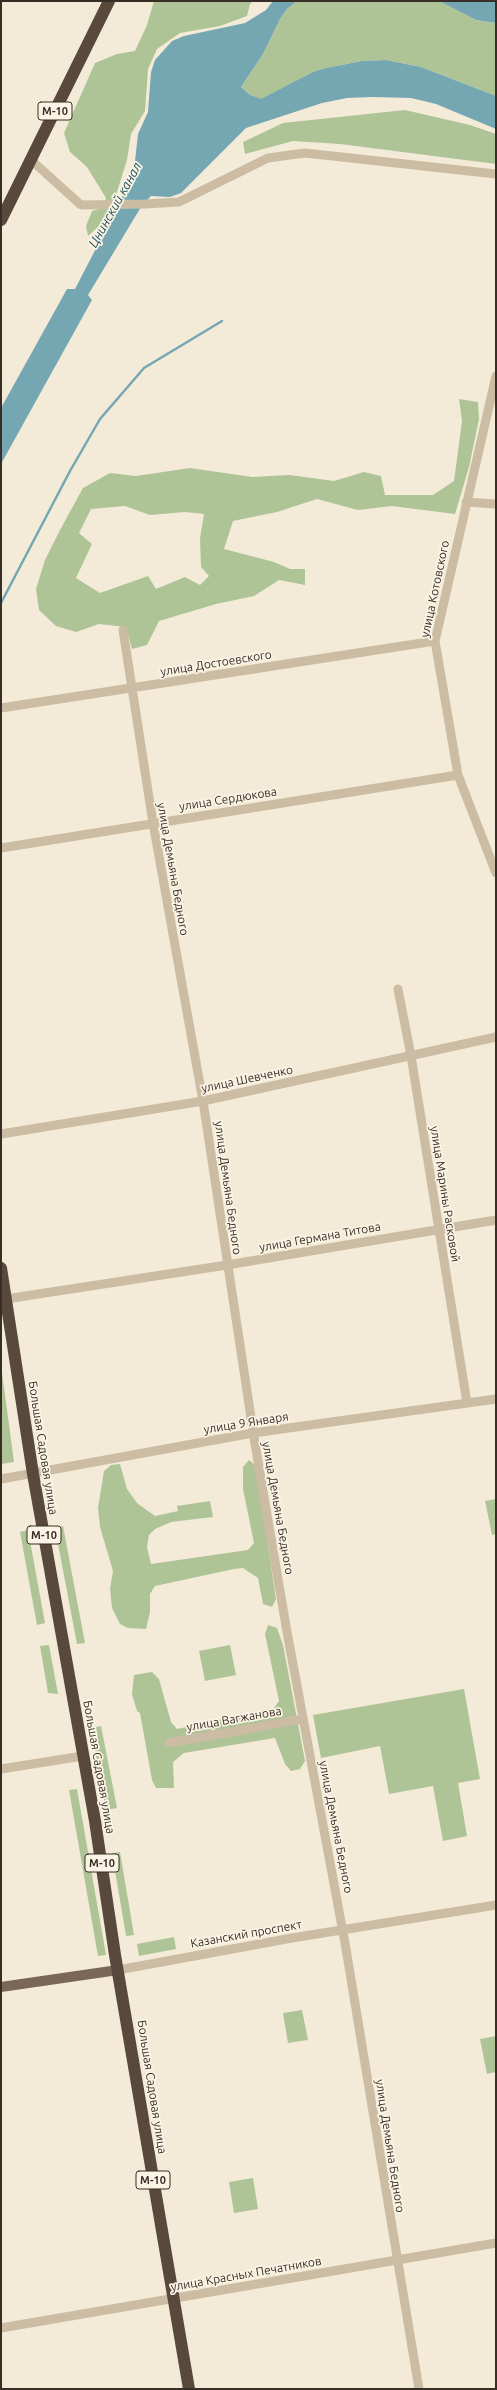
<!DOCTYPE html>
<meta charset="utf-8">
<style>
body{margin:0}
#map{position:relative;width:497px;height:2390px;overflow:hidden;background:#f3ebd8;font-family:Ubuntu,sans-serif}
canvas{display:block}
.frame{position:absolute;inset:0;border:2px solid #372e26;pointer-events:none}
</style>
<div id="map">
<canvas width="497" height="2390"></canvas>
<div class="frame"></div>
</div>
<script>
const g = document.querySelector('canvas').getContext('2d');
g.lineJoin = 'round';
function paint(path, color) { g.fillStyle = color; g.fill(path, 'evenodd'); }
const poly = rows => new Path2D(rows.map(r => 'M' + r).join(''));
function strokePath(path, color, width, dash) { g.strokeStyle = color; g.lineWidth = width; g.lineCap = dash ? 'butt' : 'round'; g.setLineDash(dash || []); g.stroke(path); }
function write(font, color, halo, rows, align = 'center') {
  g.font = font + ' Ubuntu,sans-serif'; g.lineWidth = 3.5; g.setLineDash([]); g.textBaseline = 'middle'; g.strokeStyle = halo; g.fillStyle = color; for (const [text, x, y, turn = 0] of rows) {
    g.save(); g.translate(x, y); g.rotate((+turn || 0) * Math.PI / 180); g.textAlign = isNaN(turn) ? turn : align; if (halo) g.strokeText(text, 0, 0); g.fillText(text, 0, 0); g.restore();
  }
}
const green = poly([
 [154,1,253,1,250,4,247,16,220,26,180,33,157,49,148,69,145,111,131,134,127,160,109,217,88,236,86,226,92,211,103,208,106,198,87,167,70,152,64,133,95,63,117,54,135,51,147,25],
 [297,1,439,1,476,20,496,23,496,96,421,67,386,60,362,61,326,68,315,71,261,100,250,95,241,87,263,54,280,19,287,9],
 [405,110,470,125,496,134,496,164,340,144,293,141,245,154,243,142,283,123],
 [459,399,478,402,479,419,469,467,455,514,392,506,358,510,317,499,277,512,233,521,224,549,274,562,290,569,305,569,305,585,279,580,254,596,216,604,159,621,147,645,132,649,126,627,99,624,76,632,56,626,39,610,36,589,45,560,60,530,83,488,110,473,136,476,190,468,252,477,289,475,334,481,364,472,381,476,385,495,433,495,454,481,462,421],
 [125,506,150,515,185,512,204,514,200,538,201,567,209,576,200,585,185,577,156,589,148,576,100,593,76,578,92,544,79,533,91,509],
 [1,1365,14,1462,1,1464],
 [249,1460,256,1466,276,1599,272,1607,263,1604,258,1578,243,1568,234,1569,155,1586,150,1594,150,1612,146,1629,128,1628,120,1624,112,1608,110,1589,113,1571,100,1527,98,1508,104,1471,111,1465,120,1464,127,1489,137,1503,155,1516,178,1511,177,1506,210,1501,213,1517,171,1522,155,1529,149,1535,147,1547,151,1564,248,1550,254,1543,243,1489,243,1467],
 [496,1499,496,1534,492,1535,485,1501],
 [63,1526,85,1643,77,1644,55,1528],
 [28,1530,45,1623,37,1625,20,1532],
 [268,1625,277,1628,283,1645,305,1761,300,1769,291,1771,285,1764,275,1738,184,1753,173,1762,174,1788,156,1788,152,1780,140,1713,137,1711,132,1694,134,1675,152,1672,159,1679,171,1722,177,1729,274,1708,279,1701,265,1634],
 [49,1645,58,1694,48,1693,40,1646],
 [230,1645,236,1675,205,1681,199,1651],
 [464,1689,480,1779,458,1783,467,1836,443,1841,433,1786,389,1794,380,1746,321,1758,313,1715],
 [101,1726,117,1808,106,1810,91,1728],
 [77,1789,106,1955,98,1956,69,1790],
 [120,1852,134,1935,126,1936,112,1853],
 [174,1937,176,1949,139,1956,137,1944],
 [302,2010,308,2040,288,2043,283,2013],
 [496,2036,496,2072,487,2074,480,2039],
 [253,2178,258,2209,234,2213,229,2182]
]);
const water = poly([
 [273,1,297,1,287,9,280,19,263,54,241,87,250,95,261,99,315,71,326,68,362,61,386,60,421,67,496,96,496,129,436,104,411,98,372,97,347,98,322,103,246,128,181,193,170,197,151,196,141,207,88,295,92,300,1,464,1,408,67,289,75,289,121,200,135,161,138,134,148,112,151,72,155,60,172,41,184,36,245,23,266,10],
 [439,1,496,1,496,23,476,20]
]);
const stream = poly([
 [1,603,70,471,100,419,144,368,222,321]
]);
const minor = poly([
 [31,160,81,205,145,204,179,202,268,158,305,153,496,174],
 [496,376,435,641,458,775,496,873],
 [466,502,496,504],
 [123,630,153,823,203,1101,255,1444,287,1632,345,1943,419,2389],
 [1,708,435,641],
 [1,848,458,775],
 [398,989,411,1056,467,1403],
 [1,1134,203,1101,496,1037],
 [6,1299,227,1265,496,1220],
 [1,1479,253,1433,496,1399],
 [169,1743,303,1719],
 [1,1769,83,1756],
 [118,1970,292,1938,496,1905],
 [1,2328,496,2243]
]);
const major = poly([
 [1,1987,118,1970]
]);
const highway = poly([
 [1,220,109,1],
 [1,1268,33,1474,95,1821,115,1955,189,2389]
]);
const shields = [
 [55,111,34],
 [44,1535,34],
 [102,1863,34],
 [153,2180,34]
];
const shieldNames = [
 ["М-10",55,111],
 ["М-10",44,1535],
 ["М-10",102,1863],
 ["М-10",153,2180]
];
const streetNames = [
 ["улица Котовского",435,589,-78],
 ["улица Достоевского",216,663,-9],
 ["улица Сердюкова",228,799,-9],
 ["улица Демьяна Бедного",173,869,80],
 ["улица Шевченко",247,1079,-12],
 ["улица Демьяна Бедного",228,1188,82],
 ["улица Марины Расковой",445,1194,81],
 ["улица Германа Титова",320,1237,-10],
 ["улица 9 Января",246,1423,-9],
 ["Большая Садовая улица",43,1448,81],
 ["улица Демьяна Бедного",278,1508,80],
 ["улица Вагжанова",234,1719,-10],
 ["Большая Садовая улица",99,1767,80],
 ["улица Демьяна Бедного",336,1827,79],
 ["Казанский проспект",246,1934,-10],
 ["Большая Садовая улица",152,2087,81],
 ["улица Демьяна Бедного",390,2146,81],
 ["улица Красных Печатников",246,2274,-10]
];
const waterNames = [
 ["Цнинский канал",115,205,-61]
];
paint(green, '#aec497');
paint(water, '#75a7b3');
strokePath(stream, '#75a7b3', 2.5);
strokePath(minor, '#ccbca3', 9);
strokePath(major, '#7a6755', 10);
strokePath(highway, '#59493c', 12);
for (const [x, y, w] of shields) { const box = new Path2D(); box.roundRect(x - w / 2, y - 9, w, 18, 3); g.fillStyle = '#fbf4e5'; g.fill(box); strokePath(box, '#372e26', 1); }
write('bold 11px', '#372e26', null, shieldNames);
write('12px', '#372e26', '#fbf4e5', streetNames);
write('italic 13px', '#184d5c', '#fbf4e5', waterNames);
</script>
